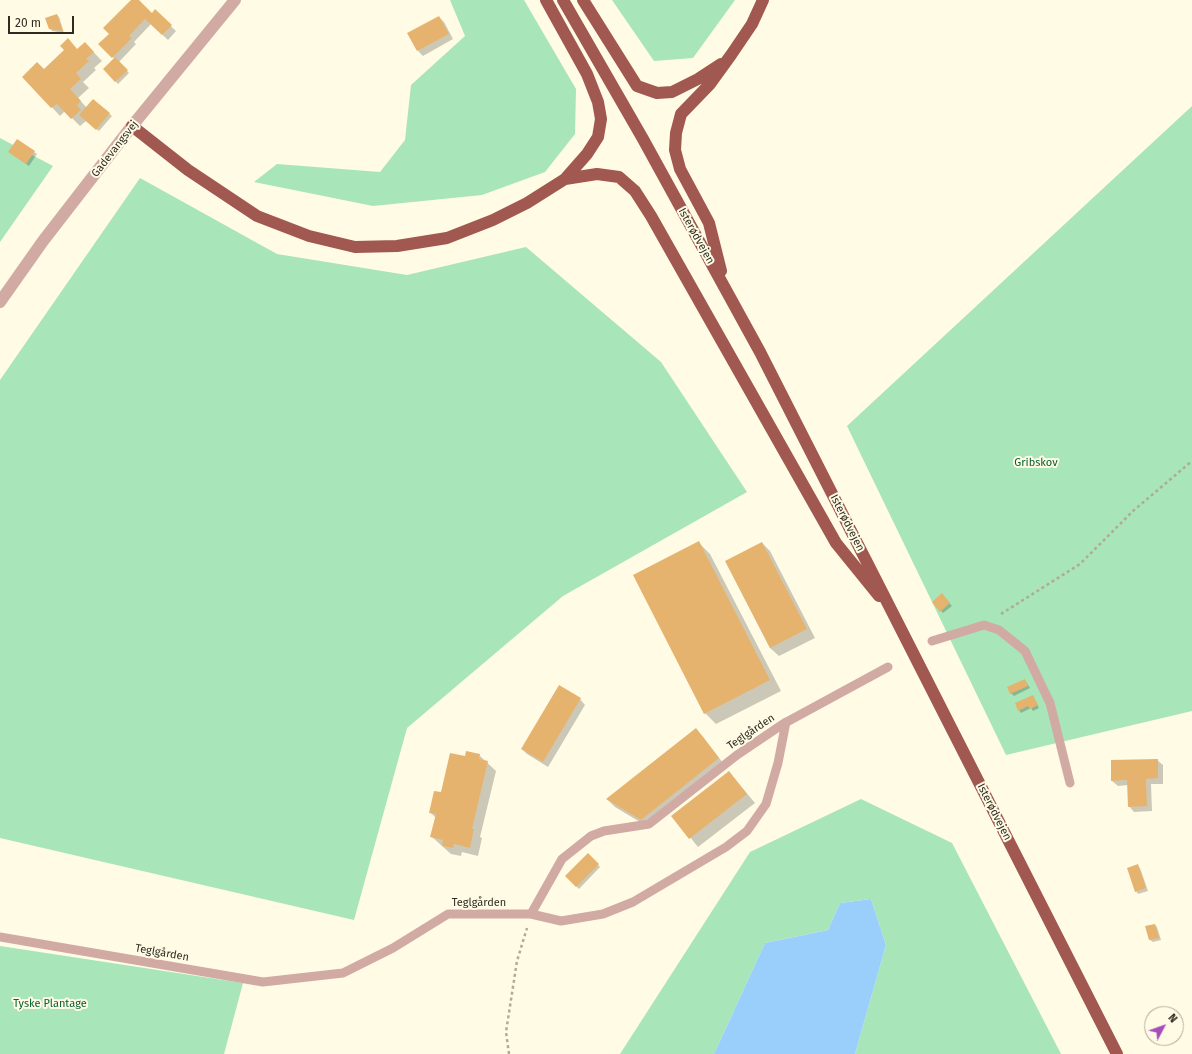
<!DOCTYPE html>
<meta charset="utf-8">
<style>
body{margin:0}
#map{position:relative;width:1192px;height:1054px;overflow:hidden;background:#fffbe5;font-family:"Fira Sans",sans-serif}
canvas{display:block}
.north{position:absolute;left:1144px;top:1006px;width:40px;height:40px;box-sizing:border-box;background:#fffbe5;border:1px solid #aba897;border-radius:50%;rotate:49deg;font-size:11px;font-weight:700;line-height:16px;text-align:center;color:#2e2c22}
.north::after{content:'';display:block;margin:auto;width:14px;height:18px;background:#a54fbc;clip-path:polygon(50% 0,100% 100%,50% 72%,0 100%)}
.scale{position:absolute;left:8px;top:16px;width:66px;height:18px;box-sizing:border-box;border:2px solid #2e2c22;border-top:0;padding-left:5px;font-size:12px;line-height:14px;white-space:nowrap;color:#2e2c22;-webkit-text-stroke:3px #fffbe5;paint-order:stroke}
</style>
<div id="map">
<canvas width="1192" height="1054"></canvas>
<div class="north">N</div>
<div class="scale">20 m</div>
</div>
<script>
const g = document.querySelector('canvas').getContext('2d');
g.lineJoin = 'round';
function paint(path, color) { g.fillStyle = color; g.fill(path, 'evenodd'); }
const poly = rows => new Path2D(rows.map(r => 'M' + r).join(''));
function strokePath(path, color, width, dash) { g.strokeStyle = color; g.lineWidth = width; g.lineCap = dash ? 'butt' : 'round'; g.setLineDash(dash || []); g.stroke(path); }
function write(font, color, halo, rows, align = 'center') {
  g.font = font + ' "Fira Sans",sans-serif'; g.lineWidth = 4; g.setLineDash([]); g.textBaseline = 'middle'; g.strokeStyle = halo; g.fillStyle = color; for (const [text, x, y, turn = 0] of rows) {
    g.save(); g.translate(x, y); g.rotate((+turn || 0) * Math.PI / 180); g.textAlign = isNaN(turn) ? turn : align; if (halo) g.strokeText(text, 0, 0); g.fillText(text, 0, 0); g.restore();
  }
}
const green = poly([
 [450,0,524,0,576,89,575,134,545,172,482,195,373,206,254,182,277,164,380,172,405,140,411,85,465,36],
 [612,0,735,0,693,58,654,61],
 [1192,106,1192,711,1006,755,847,426],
 [0,138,53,166,0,242],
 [140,178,277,254,407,275,526,247,661,362,747,492,563,596,407,728,354,920,0,838,0,380],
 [861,799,952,843,1061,1054,855,1054,886,945,871,899,840,903,828,930,765,943,714,1054,620,1054,750,852],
 [0,946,243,983,224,1054,0,1054]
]);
const water = poly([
 [871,899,886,945,855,1054,714,1054,765,943,828,930,840,903]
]);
const shadow = poly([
 [132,0,138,0,152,14,155,11,176,31,168,40,151,24,134,42,136,44,119,62,129,73,118,84,104,69,115,59,100,44,110,34],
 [57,15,59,17,64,33,52,31,50,28],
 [439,17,444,22,453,39,423,56,418,51],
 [85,43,102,61,94,68,96,70,83,82,89,88,78,98,87,108,93,100,112,116,99,131,86,121,80,126,65,111,60,116,24,77,44,70,78,50],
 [34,152,37,154,29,166,12,154],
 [699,543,710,554,781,691,716,724,705,713],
 [762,543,770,551,815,638,779,656,770,648,726,562],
 [942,595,952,606,943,613,933,602],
 [1025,680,1030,688,1014,696,1011,693],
 [1033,696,1039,708,1033,711,1031,708,1021,713,1019,710],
 [580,699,585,705,548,767,527,754,522,749],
 [696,729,704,738,726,767,650,828,615,807,607,799],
 [479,755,496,771,480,837,482,838,478,856,462,852,461,856,451,854,432,837,436,818,430,812,442,793,466,757],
 [1157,760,1163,765,1163,784,1151,784,1152,811,1134,812,1129,806,1128,785,1118,786,1112,781],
 [729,772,755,803,698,847,673,816],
 [588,854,600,867,579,889,566,876],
 [1138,866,1140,868,1148,891,1138,894,1136,891],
 [1155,925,1157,927,1161,940,1153,942,1150,940]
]);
const building = poly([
 [131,0,139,0,152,13,155,9,172,25,162,35,145,19,129,36,132,38,112,58,98,44,109,34,103,28],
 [57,14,63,31,49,29,45,18],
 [439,16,449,34,417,51,407,33],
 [68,38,77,49,85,42,94,52,86,59,89,61,76,73,81,79,70,89,81,101,77,105,81,110,71,119,57,104,51,108,22,77,37,62,44,69,64,50,60,46],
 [115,57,128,70,115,82,103,69],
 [93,99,110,113,96,130,79,115],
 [17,139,35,151,26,164,8,152],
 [699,541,770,680,704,714,633,575],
 [762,542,807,629,770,648,725,561],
 [942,593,950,603,940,612,932,602],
 [1025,679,1028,686,1010,694,1007,687],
 [559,685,581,698,543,762,521,749],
 [1033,695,1038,705,1030,709,1028,706,1018,711,1015,703],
 [696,728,719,758,641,820,606,799],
 [466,751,480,754,479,759,488,761,472,829,474,829,470,848,454,844,453,848,442,846,443,840,430,837,436,814,429,813,434,791,441,792,450,753,465,756],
 [1158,759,1158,778,1146,779,1147,806,1128,807,1127,780,1111,781,1111,760],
 [729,771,747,794,689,839,671,816],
 [588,853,599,864,576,887,565,876],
 [1138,864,1146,888,1135,892,1127,868],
 [1155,924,1159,938,1149,940,1145,926]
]);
const path = poly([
 [1001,614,1080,564,1133,511,1192,461],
 [509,1054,506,1032,517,961,527,928]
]);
const service = poly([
 [932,641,984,625,999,630,1025,651,1050,703,1070,783],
 [531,914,561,921,603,914,633,902,726,847,747,831,766,804,778,763,786,722],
 [0,937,263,982,343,973,393,948,448,914,531,914,562,859,591,836,604,831,649,824,737,755,783,724,888,667]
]);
const tertiary = poly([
 [0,302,43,241,132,126,235,0]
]);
const trunk = poly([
 [563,0,643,139,760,352,1117,1054],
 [583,0,637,86,657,93,672,92,698,79,721,64],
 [132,126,188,170,257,216,309,236,355,247,397,246,447,238,493,220,527,203,565,179,587,154,598,137,601,119,598,102,587,74,546,0],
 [565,179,597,174,619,177,635,191,651,216,836,543,879,596],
 [721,271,709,223,680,169,675,150,676,133,681,114,710,84,731,55,752,24,763,0]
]);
const streetNames = [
 ["Gadevangsvej",115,149,-52],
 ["Isterødvejen",696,236,61],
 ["Isterødvejen",847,523,63],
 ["Teglgården",751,732,-34],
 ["Isterødvejen",994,812,63],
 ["Teglgården",479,903],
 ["Teglgården",162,953,10]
];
const parkNames = [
 ["Gribskov",1036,463],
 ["Tyske Plantage",50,1004]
];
paint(green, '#a8e5b9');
paint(water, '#9acffb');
paint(shadow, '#0003');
paint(building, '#e5b36e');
strokePath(path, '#aeab99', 2.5, [3, 3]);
strokePath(service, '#d1aaa4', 9);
strokePath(tertiary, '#d1aaa4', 12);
strokePath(trunk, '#a05850', 12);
write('11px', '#2e2c22', '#fffbe5', streetNames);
write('11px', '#066032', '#fffbe5', parkNames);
</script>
